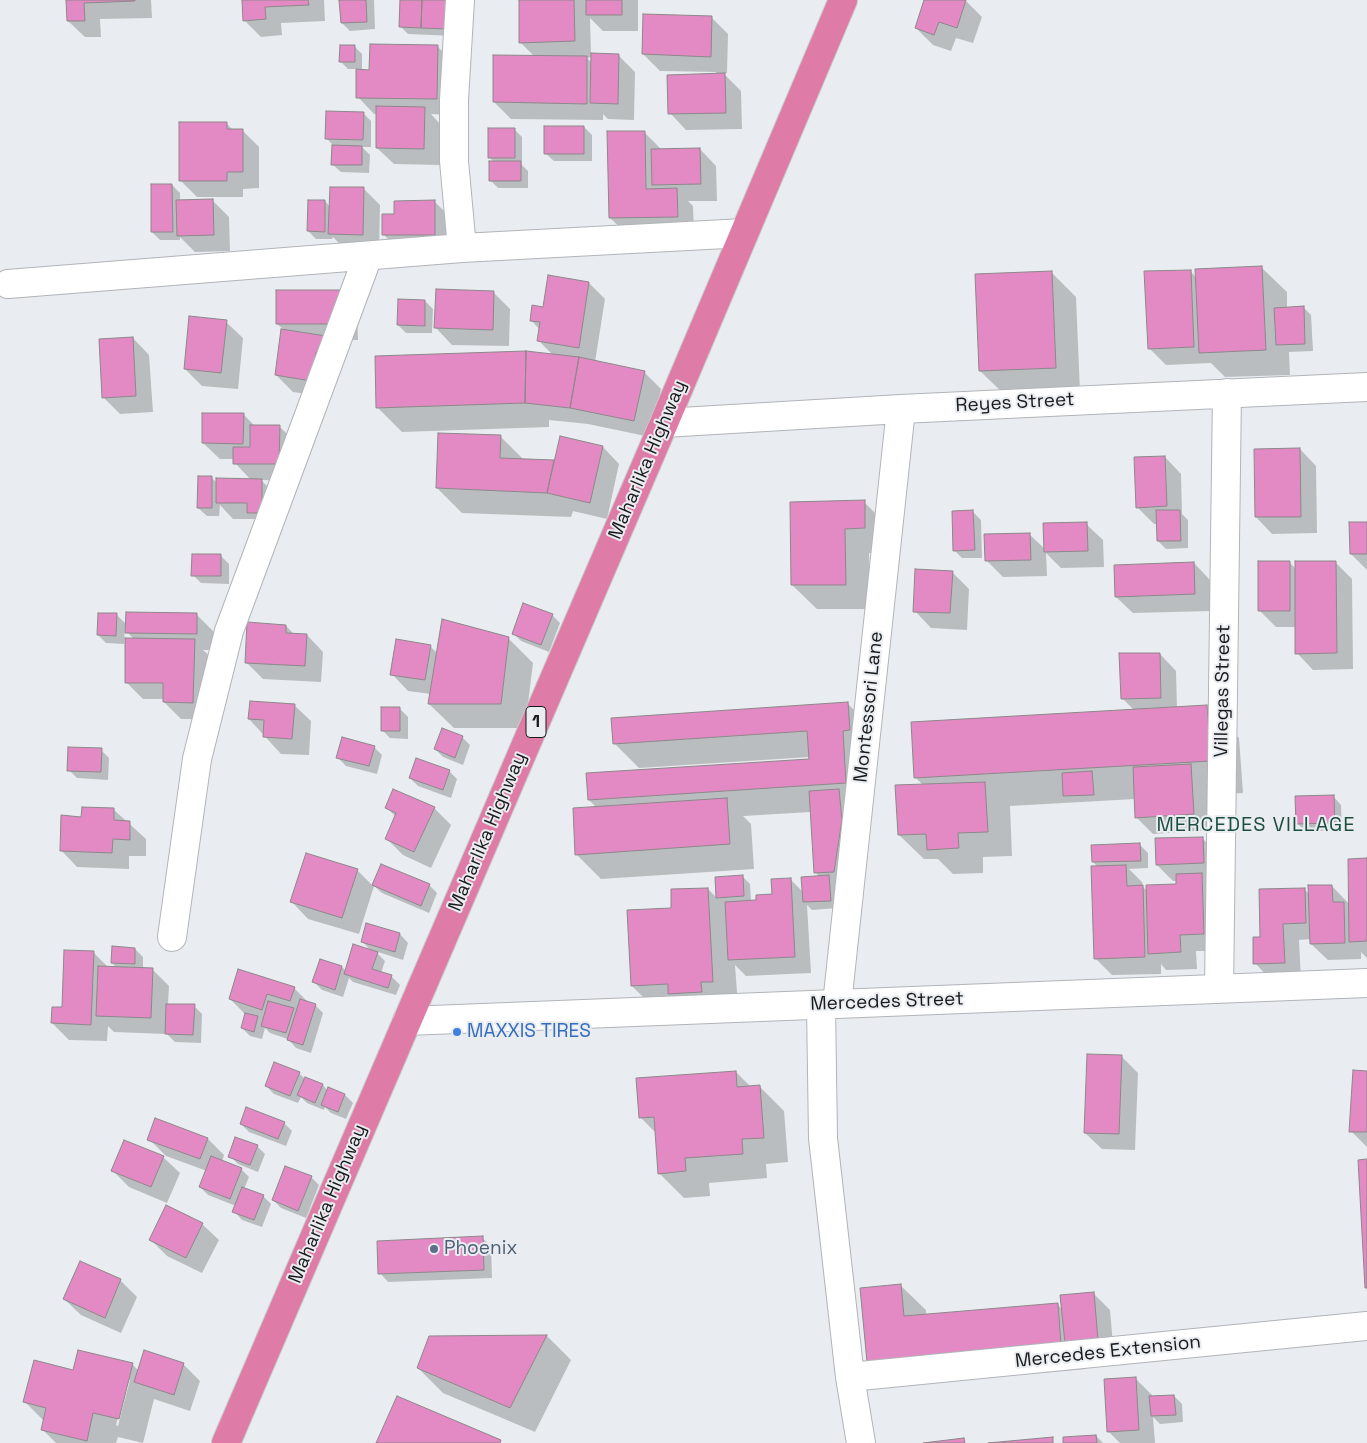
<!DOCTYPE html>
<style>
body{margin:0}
canvas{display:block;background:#e9ecf0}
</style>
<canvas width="1367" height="1443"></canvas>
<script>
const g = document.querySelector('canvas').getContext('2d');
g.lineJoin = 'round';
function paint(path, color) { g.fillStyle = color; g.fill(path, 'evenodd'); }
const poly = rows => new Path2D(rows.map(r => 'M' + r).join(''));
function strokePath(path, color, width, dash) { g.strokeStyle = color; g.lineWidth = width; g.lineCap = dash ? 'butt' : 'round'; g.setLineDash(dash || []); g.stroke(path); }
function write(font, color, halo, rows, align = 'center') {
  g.font = font + ' "Space Grotesk",sans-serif'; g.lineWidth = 4; g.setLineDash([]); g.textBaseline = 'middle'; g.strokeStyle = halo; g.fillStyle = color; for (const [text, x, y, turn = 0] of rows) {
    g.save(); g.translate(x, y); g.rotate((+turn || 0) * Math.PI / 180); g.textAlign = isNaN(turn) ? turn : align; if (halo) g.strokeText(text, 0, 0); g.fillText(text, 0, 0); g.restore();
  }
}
const shadow = poly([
 [68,0,151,0,152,18,100,19,101,37,85,37,68,21],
 [243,0,324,0,325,21,281,23,282,35,261,37,244,20],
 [341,0,374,0,375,29,350,31,342,23],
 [401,0,453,0,455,36,408,34,400,26],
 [520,0,638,0,638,31,603,31,590,18,591,55,618,55,635,72,634,120,608,119,603,114,603,120,511,119,494,102,535,57,520,42],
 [592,57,592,63,587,58],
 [925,0,965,0,982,17,973,43,956,38,951,51,933,45,916,28],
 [711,17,728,34,727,73,723,73,741,91,742,129,686,130,670,113,716,75,716,72,660,71,643,54],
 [354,46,362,54,362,71,371,71,437,46,454,63,454,115,431,114,441,125,441,165,394,164,377,148,377,114,374,114,358,97,358,69,348,69,340,61],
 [363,113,371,121,371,147,362,147,370,155,369,173,341,172,332,164,333,145,327,139],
 [226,123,233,130,242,130,259,147,259,188,243,189,243,197,197,197,180,180],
 [584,127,592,135,592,161,554,161,545,153],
 [514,129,522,137,522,165,528,171,528,188,498,188,490,180,495,163,489,157],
 [644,132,661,149,700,149,716,166,717,201,688,201,693,206,694,233,627,234,610,218],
 [172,185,180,193,180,201,212,200,229,217,230,251,195,252,180,237,180,240,160,240,152,232],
 [363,188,380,205,379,251,346,250,333,237,332,239,316,239,308,231,325,201,330,207],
 [434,201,451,218,451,251,400,251,384,235,395,215],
 [1262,268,1287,292,1287,308,1303,307,1311,315,1313,351,1289,352,1290,375,1225,377,1211,363,1166,365,1149,348,1190,271,1197,278],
 [1051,272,1076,297,1080,392,1005,395,980,371],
 [589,283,605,299,595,362,644,372,661,389,650,437,588,424,549,420,549,427,402,432,377,407,554,356,539,341,540,330,531,320,544,308],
 [493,292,510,309,509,346,452,345,436,328],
 [425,301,433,309,432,333,406,333,398,325],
 [357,308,358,340,329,340,328,397,293,392,276,375,283,329,277,324],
 [226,322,243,338,238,389,202,386,185,369],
 [133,338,149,355,153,412,120,414,103,397],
 [243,414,255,426,279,426,296,443,296,481,261,480,278,497,265,529,255,519,233,519,220,505,219,516,207,516,198,508,212,478,217,483,251,480,235,463,235,459,220,459,203,443],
 [500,436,524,460,554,461,555,463,603,447,619,464,607,519,573,511,571,517,462,513,437,488],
 [1300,449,1316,466,1317,533,1272,534,1256,517],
 [1165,457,1181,474,1182,514,1188,520,1188,548,1166,549,1158,541,1158,524,1154,524,1137,507],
 [864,502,889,527,889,553,869,553,870,609,817,609,792,585],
 [973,512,981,520,982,558,962,558,954,550],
 [1367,523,1367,570,1351,554],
 [1086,524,1103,540,1104,567,1061,568,1046,553,1047,576,1003,577,987,561,1029,534,1045,549],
 [221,556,229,564,229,584,201,583,193,575],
 [1289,562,1296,569,1335,562,1352,579,1353,669,1313,670,1297,653,1296,627,1276,627,1259,610],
 [1194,563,1210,580,1212,611,1133,613,1116,597],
 [952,572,969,589,967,630,931,628,915,611],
 [117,615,127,625,125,625,124,644,106,643,98,635],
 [197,615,213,631,213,650,203,650,211,657,209,719,181,719,164,702,164,699,143,699,126,682,134,639,127,632],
 [552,615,560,623,549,652,521,641,513,633],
 [286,626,294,634,307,635,323,652,321,682,263,679,246,662],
 [509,639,533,663,525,728,454,728,429,704,431,694,408,691,392,674,430,646,437,653],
 [1160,654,1176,671,1177,708,1207,706,1239,738,1243,793,1208,795,1210,830,1153,834,1136,817,1135,799,1010,806,1012,856,983,857,983,873,953,874,938,859,924,859,899,835,923,785,915,777,1134,710,1122,698],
 [847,703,872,728,838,908,812,910,807,905,811,973,746,976,735,965,738,1006,657,1011,632,986,673,909,708,889,717,898,716,878,742,876,750,884,751,902,773,895,790,879,803,892,820,877,815,872,811,812,743,816,751,824,754,869,601,879,576,854,597,808,589,800,810,760,810,757,639,768,614,743],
 [294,705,311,721,309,755,281,754,249,719],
 [400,709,408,717,408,739,390,738,382,730],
 [462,737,470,745,463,765,443,757,435,749],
 [374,747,382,755,377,774,346,766,338,758],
 [101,750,109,758,108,780,77,778,69,770],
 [449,771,457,779,451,798,418,786,410,778],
 [1333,796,1341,805,1342,830,1305,831,1297,823],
 [387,808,434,808,451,825,431,868,403,855,387,839,396,817],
 [113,809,146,839,146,856,129,856,129,869,77,867,61,850,82,818],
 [1202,838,1219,855,1220,951,1196,951,1197,969,1166,970,1161,964,1161,974,1112,975,1095,958,1098,867,1093,862,1140,845,1148,853,1148,868,1129,869,1142,882,1143,887,1148,892,1177,885,1177,881,1173,881,1157,865],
 [1367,859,1367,958,1361,952,1361,959,1328,960,1311,944,1311,939,1299,940,1301,980,1271,980,1255,963,1262,938,1304,889,1309,894,1332,886,1350,905],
 [382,866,429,885,437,893,429,913,382,893,374,886,359,934,308,919,292,902,357,870,373,886],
 [400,934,408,943,403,960,375,951,385,961,381,973,392,977,400,985,396,995,353,982,349,978,343,997,322,990,314,982,342,967,346,971,372,952,362,941],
 [135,949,143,957,143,969,152,969,169,986,168,1005,194,1006,202,1014,201,1043,175,1042,167,1034,114,1032,108,1026,107,1041,69,1040,52,1023,63,1008,94,953,108,967,117,968,112,963],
 [294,988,309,1003,315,1005,323,1013,311,1053,296,1048,288,1039,270,1033,265,1028,262,1039,250,1036,242,1028,246,1015,230,999],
 [1121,1056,1138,1073,1135,1150,1102,1149,1085,1133],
 [736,1072,751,1087,759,1086,784,1111,788,1162,766,1164,767,1178,709,1183,710,1196,684,1198,659,1173,656,1133,640,1117],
 [1367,1072,1367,1147,1351,1131],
 [299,1073,304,1078,323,1085,328,1091,329,1089,345,1095,353,1103,346,1119,331,1113,325,1107,324,1110,307,1103,301,1097,298,1103,274,1094,266,1086],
 [284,1123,292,1131,286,1146,249,1132,241,1124],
 [149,1139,208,1139,224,1155,222,1162,241,1169,249,1177,244,1189,263,1196,271,1204,262,1227,242,1220,234,1211,236,1206,208,1195,200,1187,207,1171,166,1156],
 [257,1146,265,1154,258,1172,238,1164,230,1156],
 [163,1157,180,1173,167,1203,129,1187,113,1171],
 [311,1177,319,1185,306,1218,281,1208,273,1200],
 [202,1224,219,1240,202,1273,167,1256,150,1239],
 [482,1238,491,1246,492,1278,388,1282,380,1273],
 [81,1263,121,1281,137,1297,121,1333,81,1315,64,1299],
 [901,1286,926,1310,926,1315,1057,1304,1063,1310,1093,1293,1110,1310,1114,1356,1085,1359,1086,1369,893,1386],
 [547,1336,571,1360,535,1432,443,1393,418,1368,429,1337],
 [132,1364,139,1371,183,1364,200,1381,190,1411,154,1399,143,1443,118,1437,116,1443,56,1443,42,1429,44,1421,25,1402,74,1372],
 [127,1380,130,1380,118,1426,116,1425],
 [1135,1378,1152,1395,1152,1397,1174,1396,1182,1404,1183,1422,1160,1424,1153,1417,1155,1443,1120,1443,1109,1432],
 [1096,1436,1103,1443,1065,1443]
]);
const building = poly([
 [66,0,135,0,135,1,84,3,85,21,67,21,66,0],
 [242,0,308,0,309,5,265,7,266,19,243,21,242,0],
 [339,0,366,0,367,22,341,23,339,0],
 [400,0,422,0,421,28,399,27,400,0],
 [422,0,448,0,448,29,421,28,422,0],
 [519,0,574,0,575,41,519,43,519,0],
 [586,0,622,0,622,15,586,15,586,0],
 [924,0,966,0,957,28,939,22,934,35,915,28,924,0],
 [643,14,712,16,711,57,642,54,643,14],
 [370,44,438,45,437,99,356,98,356,69,369,70,370,44],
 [340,45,355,45,355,62,339,62,340,45],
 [591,53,619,54,618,104,590,103,591,53],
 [493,55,587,56,587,104,493,102,493,55],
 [725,73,726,113,668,114,667,75,725,73],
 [376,106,425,107,424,149,376,148,376,106],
 [326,111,364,112,363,140,325,139,326,111],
 [179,122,227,122,227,129,243,129,243,172,227,172,227,181,179,181,179,122],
 [544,126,584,126,584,154,544,154,544,126],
 [488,128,515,128,515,158,488,158,488,128],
 [607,131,645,131,646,189,677,188,678,217,609,218,607,131],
 [332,145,362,146,362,165,331,165,332,145],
 [700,148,701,184,652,185,651,149,700,148],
 [489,161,521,161,521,181,489,181,489,161],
 [151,184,172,184,173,232,151,232,151,184],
 [330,187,364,187,363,235,328,234,330,187],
 [213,199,214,235,177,236,176,200,213,199],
 [308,200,325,200,325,232,307,231,308,200],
 [435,200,435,235,382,235,382,214,394,214,394,201,435,200],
 [1262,266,1266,350,1199,353,1195,269,1262,266],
 [1191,270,1194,347,1148,349,1144,271,1191,270],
 [1052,271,1056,368,979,371,975,274,1052,271],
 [548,275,589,282,579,348,537,341,540,322,530,321,532,305,543,307,548,275],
 [436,289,494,291,493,330,434,328,436,289],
 [276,290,341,290,342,324,276,324,276,290],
 [398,299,425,300,425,326,397,325,398,299],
 [1304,306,1305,344,1276,345,1274,308,1304,306],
 [189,316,227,320,221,373,184,369,189,316],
 [281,329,326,336,324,353,316,352,311,381,275,375,281,329],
 [133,337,136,396,102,398,99,339,133,337],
 [526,351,525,403,376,408,375,356,526,351],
 [526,351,579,357,570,408,525,403,526,351],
 [579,357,645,371,634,421,570,408,579,357],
 [202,413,244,413,243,444,202,443,202,413],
 [250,425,280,425,279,464,233,464,233,447,250,447,250,425],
 [438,433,501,435,500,458,554,460,547,493,436,488,438,433],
 [560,436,603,446,590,503,547,493,560,436],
 [1300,448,1301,517,1255,517,1254,449,1300,448],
 [1165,456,1167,506,1136,508,1134,457,1165,456],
 [198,476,212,476,212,508,197,508,198,476],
 [216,478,262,479,262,513,247,513,247,503,216,503,216,478],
 [865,500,865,528,845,529,846,585,791,585,790,502,865,500],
 [973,510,975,550,953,551,952,511,973,510],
 [1156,510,1180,510,1181,541,1157,541,1156,510],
 [1087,522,1088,551,1044,552,1043,523,1087,522],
 [1349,522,1367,522,1367,554,1350,554,1349,522],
 [1030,533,1031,560,985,561,984,534,1030,533],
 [192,554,221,554,221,576,191,576,192,554],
 [1258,561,1290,561,1290,611,1258,611,1258,561],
 [1295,561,1336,561,1337,653,1295,654,1295,561],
 [1194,562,1195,594,1115,597,1114,565,1194,562],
 [915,569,953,571,950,613,913,612,915,569],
 [523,603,553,614,541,645,512,634,523,603],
 [126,612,197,613,197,634,125,633,126,612],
 [98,613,117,613,116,636,97,635,98,613],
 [442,619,509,637,501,704,428,704,442,619],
 [247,622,286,625,286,633,307,634,305,666,245,663,247,622],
 [125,638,195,639,193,703,163,702,163,683,125,683,125,638],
 [396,639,431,645,425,680,390,675,396,639],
 [1119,653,1160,653,1161,698,1121,699,1119,653],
 [250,701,295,704,292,739,263,737,264,720,248,719,250,701],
 [848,702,850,730,843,731,846,783,588,800,586,773,809,759,807,731,613,744,611,718,848,702],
 [1207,705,1211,761,914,778,911,722,1207,705],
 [381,707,400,707,400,731,381,731,381,707],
 [442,728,463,736,455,758,434,749,442,728],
 [342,737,375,746,369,766,336,758,342,737],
 [68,747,102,748,101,772,67,771,68,747],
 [416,758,450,770,443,790,409,778,416,758],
 [1191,764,1194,814,1135,818,1133,767,1191,764],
 [1092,771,1094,795,1063,796,1062,773,1092,771],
 [985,782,988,832,958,833,959,848,927,850,926,834,898,835,895,785,985,782],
 [393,789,435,807,414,852,385,839,396,813,385,808,393,789],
 [839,789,842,820,834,872,814,873,809,791,839,789],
 [1334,795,1335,823,1296,824,1295,796,1334,795],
 [727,798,730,844,575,855,573,808,727,798],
 [82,807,114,808,114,820,130,821,130,840,113,839,112,853,60,851,61,815,81,817,82,807],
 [1203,837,1204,863,1156,865,1155,838,1203,837],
 [1140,843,1141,861,1092,862,1091,845,1140,843],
 [306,853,358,869,342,918,290,902,306,853],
 [1367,858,1367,941,1349,942,1348,859,1367,858],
 [381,864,430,884,421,906,372,885,381,864],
 [1126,865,1127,886,1143,885,1145,957,1094,959,1091,866,1126,865],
 [1202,873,1204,934,1180,935,1181,952,1148,954,1146,885,1176,884,1176,874,1202,873],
 [743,875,744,896,716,898,715,877,743,875],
 [829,875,831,901,803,902,801,877,829,875],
 [791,878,795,957,728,960,725,902,756,900,756,895,772,894,771,879,791,878],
 [1308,885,1332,885,1333,902,1344,902,1345,943,1310,944,1308,885],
 [708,888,713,982,701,982,702,992,668,994,668,984,631,986,627,910,671,908,671,889,708,888],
 [1305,888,1306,923,1283,924,1285,963,1253,964,1253,937,1260,937,1259,889,1305,888],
 [366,923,400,933,395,952,361,942,366,923],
 [353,944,378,952,372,969,392,975,388,988,344,974,353,944],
 [112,946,135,948,135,964,111,963,112,946],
 [64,950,94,951,91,1025,51,1023,52,1007,62,1007,64,950],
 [320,959,342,966,335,990,312,982,320,959],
 [98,966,153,968,151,1018,96,1016,98,966],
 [238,969,295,987,290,1001,267,994,262,1010,229,999,238,969],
 [300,999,316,1004,303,1045,287,1040,300,999],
 [268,1001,294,1008,286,1033,261,1026,268,1001],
 [166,1004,195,1004,193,1035,165,1034,166,1004],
 [245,1013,258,1016,254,1032,241,1028,245,1013],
 [1087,1054,1122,1055,1119,1134,1084,1133,1087,1054],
 [274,1062,300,1072,290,1096,265,1086,274,1062],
 [1353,1070,1367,1071,1367,1132,1349,1132,1353,1070],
 [736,1071,737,1087,760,1085,764,1138,742,1139,743,1154,685,1158,686,1171,658,1174,654,1117,639,1118,636,1078,736,1071],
 [305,1077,323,1084,315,1103,297,1095,305,1077],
 [328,1087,345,1094,338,1112,321,1105,328,1087],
 [246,1107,285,1122,278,1139,240,1124,246,1107],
 [155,1118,208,1138,200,1159,147,1140,155,1118],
 [235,1137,258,1145,250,1165,228,1157,235,1137],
 [124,1140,164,1156,151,1187,111,1171,124,1140],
 [211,1156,242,1168,230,1199,199,1187,211,1156],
 [1367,1159,1367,1288,1365,1288,1358,1160,1367,1159],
 [285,1166,312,1176,298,1211,272,1200,285,1166],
 [242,1187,264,1195,254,1220,232,1212,242,1187],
 [166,1205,203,1223,186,1258,149,1240,166,1205],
 [483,1236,484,1270,378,1274,377,1241,483,1236],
 [80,1261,121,1279,105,1318,63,1299,80,1261],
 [901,1284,904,1316,1058,1303,1061,1345,867,1362,860,1288,901,1284],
 [1094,1292,1098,1340,1065,1343,1060,1295,1094,1292],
 [547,1335,510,1408,417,1368,429,1336,547,1335],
 [78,1350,133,1363,119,1419,93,1413,87,1441,41,1430,46,1408,23,1402,34,1360,73,1370,78,1350],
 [144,1350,184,1363,174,1395,134,1382,144,1350],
 [1136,1377,1139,1430,1107,1432,1104,1379,1136,1377],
 [1174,1395,1176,1415,1151,1416,1149,1396,1174,1395],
 [397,1396,501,1440,500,1443,376,1443,397,1396],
 [1096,1435,1097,1443,1063,1443,1063,1437,1096,1435],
 [1053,1437,1053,1443,988,1443,1053,1437],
 [964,1438,965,1443,923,1443,964,1438]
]);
const minor = poly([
 [460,0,454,100,454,161,462,248],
 [8,284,462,248,744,233],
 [664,423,901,409,1367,387],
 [172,937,197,759,229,631,368,256],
 [1219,989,1227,393],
 [837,1004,901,409],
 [821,1005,823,1138,850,1377,861,1443],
 [407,1021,1367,983],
 [850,1377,1367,1326]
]);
const trunk = poly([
 [226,1443,664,423,843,0]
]);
const markers = [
 [457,1032,5,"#3f7fe0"],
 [434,1249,5,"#5c6f8a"]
];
const shields = [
 [536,722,20]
];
const shieldNames = [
 ["1",536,722]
];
const streetNames = [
 ["Reyes Street",1015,403,-3],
 ["Maharlika Highway",648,460,-67],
 ["Villegas Street",1223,691,-89],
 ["Montessori Lane",869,707,-84],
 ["Maharlika Highway",488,832,-67],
 ["Mercedes Street",887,1002,-2],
 ["Maharlika Highway",328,1204,-67],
 ["Mercedes Extension",1108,1352,-6]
];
const shopNames = [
 ["MAXXIS TIRES",467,1032]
];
const serviceNames = [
 ["Phoenix",444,1249]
];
const neighbourhoodNames = [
 ["MERCEDES VILLAGE",1256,826]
];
paint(shadow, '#0003');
paint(building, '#e38ac4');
strokePath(building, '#8c888a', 1);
strokePath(minor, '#b1b4b8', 30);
strokePath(trunk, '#c8c8c8', 30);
strokePath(minor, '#fff', 28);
strokePath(trunk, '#de7ba6', 28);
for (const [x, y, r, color] of markers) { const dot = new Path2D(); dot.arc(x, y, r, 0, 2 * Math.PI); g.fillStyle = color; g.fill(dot); strokePath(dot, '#e9ecf0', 2); }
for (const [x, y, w] of shields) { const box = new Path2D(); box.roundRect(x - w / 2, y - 15.5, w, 31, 4); g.fillStyle = '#e9ecf0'; g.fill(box); strokePath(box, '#18191a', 1); }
write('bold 18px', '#18191a', null, shieldNames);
write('19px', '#18191a', '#e9ecf0', streetNames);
write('19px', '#366cbe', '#e9ecf0', shopNames, 'left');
write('19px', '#4e5e75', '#e9ecf0', serviceNames, 'left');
g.letterSpacing = '1px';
write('20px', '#1c4d3e', '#e9ecf0', neighbourhoodNames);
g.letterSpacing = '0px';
</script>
